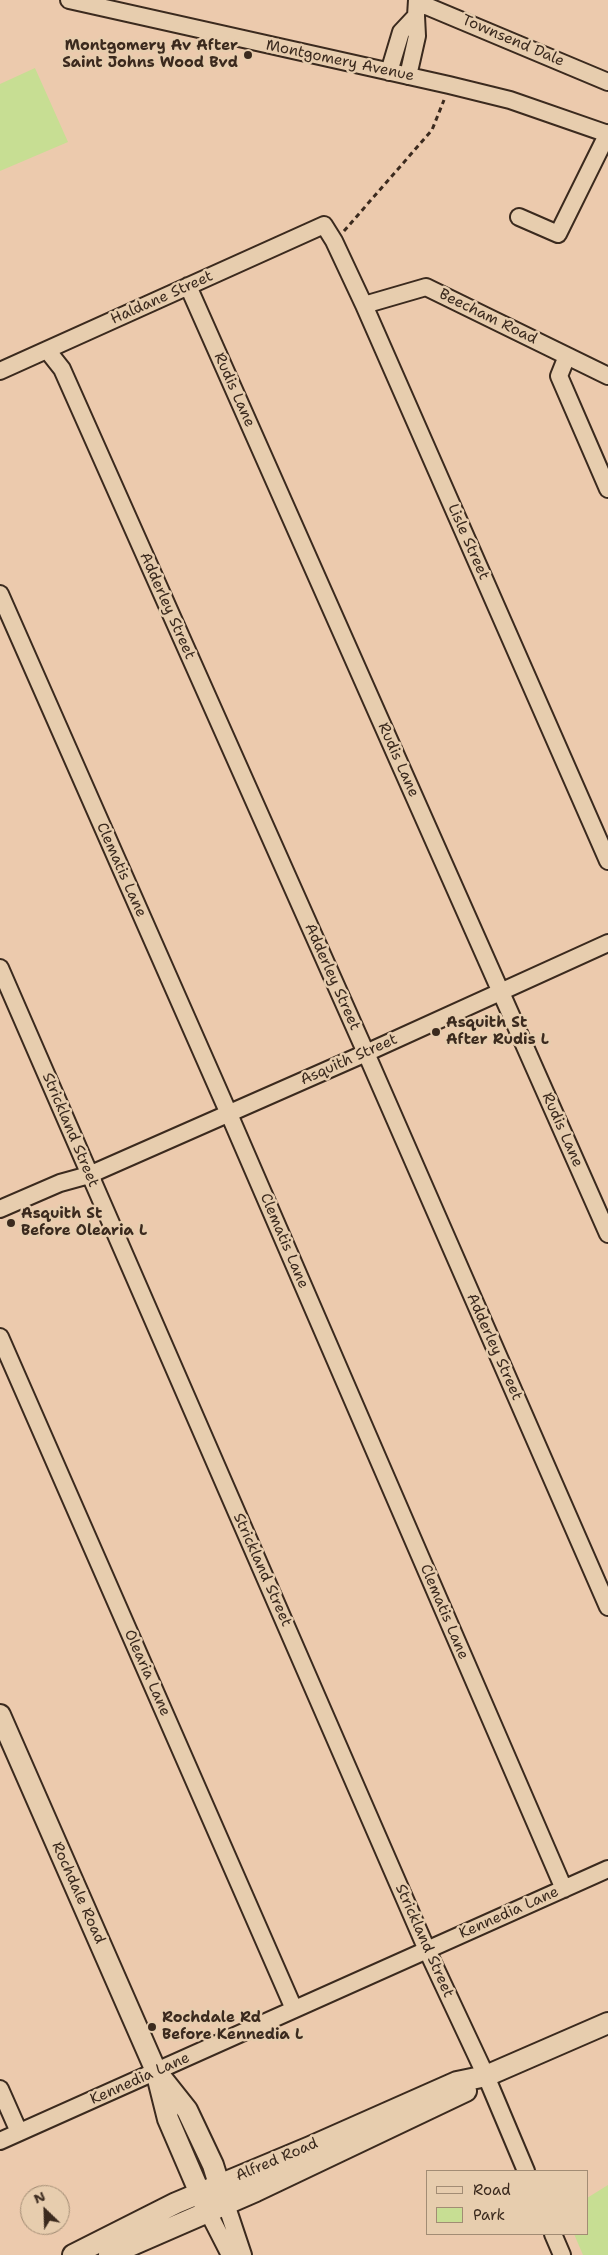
<!DOCTYPE html>
<style>
body{margin:0}
#map{position:relative;width:608px;height:2255px;overflow:hidden;background:#eccaad;font-family:"Shantell Sans",sans-serif}
canvas{display:block}
.legend{position:absolute;left:426px;top:2170px;width:162px;height:65px;box-sizing:border-box;background:#e7cdae;border:1px solid #a28c74;margin:0;padding:6px 9px;list-style:none;font-size:15px;color:#3b2a1e}
.legend li{display:flex;align-items:center;gap:10px;height:25px}
.legend b{width:25px;border:1px solid #a28c74}
.north{position:absolute;left:20px;top:2185px;width:50px;height:50px;box-sizing:border-box;background:#e7cdae;border:1px solid #a28c74;border-radius:50%;rotate:336deg;font-size:14px;font-weight:700;line-height:20px;text-align:center;color:#3b2a1e}
.north::after{content:'';display:block;margin:auto;width:18px;height:22px;background:#3b2a1e;clip-path:polygon(50% 0,100% 100%,50% 72%,0 100%)}
</style>
<div id="map">
<canvas width="608" height="2255"></canvas>
<ul class="legend">
<li><b style="height:6px;background:#e7cdae"></b>Road</li>
<li><b style="height:14px;background:#c7de93"></b>Park</li>
</ul>
<div class="north">N</div>
</div>
<script>
const g = document.querySelector('canvas').getContext('2d');
g.lineJoin = 'round';
function paint(path, color) { g.fillStyle = color; g.fill(path, 'evenodd'); }
const poly = rows => new Path2D(rows.map(r => 'M' + r).join(''));
function strokePath(path, color, width, dash) { g.strokeStyle = color; g.lineWidth = width; g.lineCap = dash ? 'butt' : 'round'; g.setLineDash(dash || []); g.stroke(path); }
function write(font, color, halo, rows, align = 'center') {
  g.font = font + ' "Shantell Sans",sans-serif'; g.lineWidth = 5; g.setLineDash([]); g.textBaseline = 'middle'; g.strokeStyle = halo; g.fillStyle = color; for (const [text, x, y, turn = 0] of rows) {
    g.save(); g.translate(x, y); g.rotate((+turn || 0) * Math.PI / 180); g.textAlign = isNaN(turn) ? turn : align; if (halo) g.strokeText(text, 0, 0); g.fillText(text, 0, 0); g.restore();
  }
}
const green = poly([
 [35,68,68,142,0,171,0,84],
 [608,2185,608,2255,583,2255,574,2234,587,2234,587,2198]
]);
const path = poly([
 [344,231,432,130,444,100]
]);
const minor = poly([
 [69,0,449,85,510,100,608,134],
 [417,2,608,82],
 [389,72,401,32,416,16],
 [408,76,417,36,416,16,417,0],
 [519,217,558,234,608,133],
 [188,286,608,1234],
 [364,305,426,287,608,376],
 [47,350,62,369,366,1053,608,1607],
 [567,356,559,376,608,489],
 [0,371,324,225,334,241,364,305,608,861],
 [0,594,229,1114,564,1889],
 [0,968,427,1950,486,2076,526,2171],
 [0,1209,60,1183,89,1175,366,1053,608,943],
 [0,1337,294,2009],
 [0,2089,19,2132],
 [0,2141,608,1869],
 [226,2204,243,2255],
 [208,2212,230,2255],
 [553,2234,562,2255]
]);
const major = poly([
 [0,1715,156,2071,168,2119,208,2212],
 [160,2076,187,2110,213,2165,223,2197],
 [73,2255,176,2203,310,2147,457,2082,486,2076,608,2023],
 [109,2255,256,2191,466,2091]
]);
const markers = [
 [248,55,5,"#3b2a1e"],
 [436,1032,5,"#3b2a1e"],
 [11,1223,5,"#3b2a1e"],
 [152,2027,5,"#3b2a1e"]
];
const streetNames = [
 ["Townsend Dale",513,41,23],
 ["Montgomery Avenue",340,61,12],
 ["Haldane Street",162,298,-24],
 ["Beecham Road",488,317,26],
 ["Rudis Lane",234,390,66],
 ["Lisle Street",468,542,66],
 ["Adderley Street",167,606,66],
 ["Rudis Lane",398,760,66],
 ["Clematis Lane",121,870,66],
 ["Adderley Street",332,977,66],
 ["Asquith Street",349,1060,-24],
 ["Strickland Street",70,1130,67],
 ["Rudis Lane",562,1130,66],
 ["Clematis Lane",284,1241,67],
 ["Adderley Street",494,1347,66],
 ["Strickland Street",262,1570,66],
 ["Clematis Lane",444,1612,67],
 ["Olearia Lane",147,1673,66],
 ["Rochdale Road",78,1893,66],
 ["Kennedia Lane",509,1913,-24],
 ["Strickland Street",424,1941,66],
 ["Kennedia Lane",140,2079,-24],
 ["Alfred Road",277,2160,-23]
];
const poiNames = [
 ["Montgomery Av After",238,46,"right"],
 ["Saint Johns Wood Bvd",238,63,"right"],
 ["Asquith St",446,1023],
 ["After Rudis L",446,1040],
 ["Asquith St",21,1214],
 ["Before Olearia L",21,1231],
 ["Rochdale Rd",162,2018],
 ["Before Kennedia L",162,2035]
];
paint(green, '#c7de93');
strokePath(minor, '#3b2a1e', 20);
strokePath(major, '#3b2a1e', 24);
strokePath(path, '#3b2a1e', 3, [5, 4]);
strokePath(minor, '#e7cdae', 16);
strokePath(major, '#e7cdae', 20);
for (const [x, y, r, color] of markers) { const dot = new Path2D(); dot.arc(x, y, r, 0, 2 * Math.PI); g.fillStyle = color; g.fill(dot); strokePath(dot, '#e7cdae', 2); }
write('15px', '#3b2a1e', '#e7cdae', streetNames);
write('bold 15px', '#3b2a1e', '#e7cdae', poiNames, 'left');
</script>
